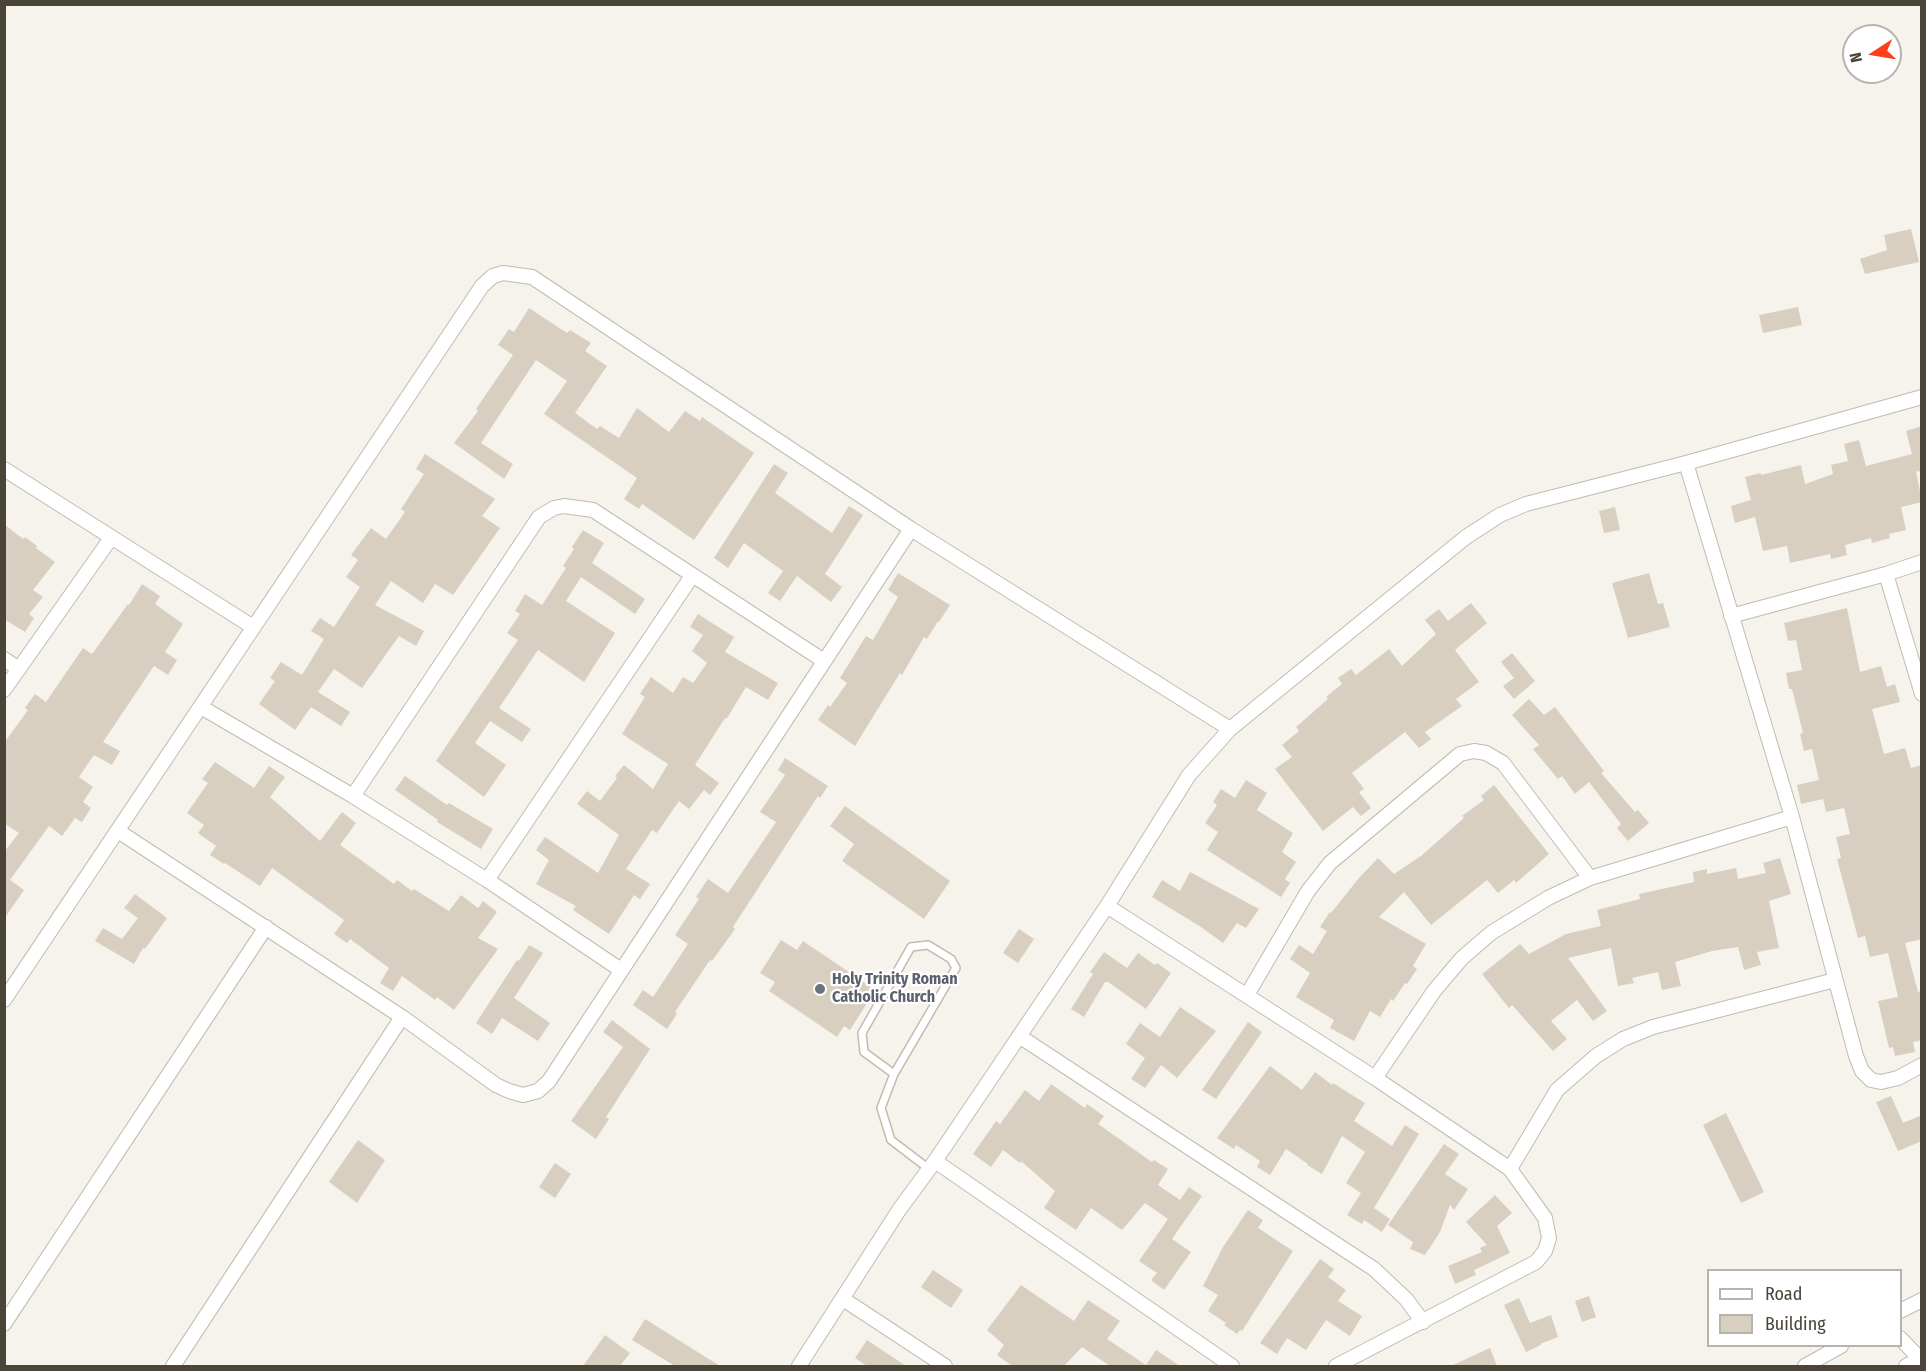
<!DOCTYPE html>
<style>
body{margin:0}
#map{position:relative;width:1926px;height:1371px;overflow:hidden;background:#f6f3ec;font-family:"Fira Sans Condensed",sans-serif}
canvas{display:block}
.frame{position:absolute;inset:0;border:6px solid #4b4439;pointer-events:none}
.legend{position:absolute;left:1707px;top:1269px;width:195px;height:78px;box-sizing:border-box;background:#fff;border:2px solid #b7b4b0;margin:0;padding:8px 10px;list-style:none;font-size:18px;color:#4b4439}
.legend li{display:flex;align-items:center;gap:12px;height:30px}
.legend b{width:30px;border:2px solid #b7b4b0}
.north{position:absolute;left:1842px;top:24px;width:60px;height:60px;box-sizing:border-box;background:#fff;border:2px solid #b7b4b0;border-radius:50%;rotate:258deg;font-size:16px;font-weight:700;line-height:24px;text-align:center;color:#4b4439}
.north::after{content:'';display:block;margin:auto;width:21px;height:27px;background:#fc3f1d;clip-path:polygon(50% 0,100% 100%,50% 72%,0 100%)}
</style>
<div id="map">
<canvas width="1926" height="1371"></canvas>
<div class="frame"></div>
<ul class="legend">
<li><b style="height:8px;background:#fff"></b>Road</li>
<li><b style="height:16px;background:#d8cfc1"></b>Building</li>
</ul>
<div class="north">N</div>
</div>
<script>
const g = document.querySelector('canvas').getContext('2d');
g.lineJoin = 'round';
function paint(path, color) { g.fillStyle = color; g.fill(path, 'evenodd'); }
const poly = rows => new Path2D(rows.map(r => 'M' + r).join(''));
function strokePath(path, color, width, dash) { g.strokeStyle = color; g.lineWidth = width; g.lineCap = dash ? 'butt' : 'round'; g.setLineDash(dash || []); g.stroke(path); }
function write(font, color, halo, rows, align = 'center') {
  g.font = font + ' "Fira Sans Condensed",sans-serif'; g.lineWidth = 4.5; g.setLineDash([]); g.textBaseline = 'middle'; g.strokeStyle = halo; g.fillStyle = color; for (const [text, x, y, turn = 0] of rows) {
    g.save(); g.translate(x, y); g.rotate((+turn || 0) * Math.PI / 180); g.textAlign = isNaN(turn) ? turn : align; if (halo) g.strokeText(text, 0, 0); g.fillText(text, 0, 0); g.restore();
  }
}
const building = poly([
 [1911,229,1919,262,1865,274,1860,259,1887,250,1884,235],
 [1798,307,1802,325,1763,333,1759,315],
 [529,308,567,333,570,330,591,343,585,351,607,366,575,413,597,429,600,426,619,438,637,408,669,432,685,411,700,421,702,417,754,453,694,540,642,504,639,509,624,499,637,478,544,414,567,381,536,360,481,443,513,464,504,479,454,443,478,411,476,409,513,355,498,345,509,329,514,332],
 [1922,426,1922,472,1916,471,1922,502,1901,507,1906,530,1889,534,1890,538,1872,543,1871,538,1845,545,1847,555,1831,559,1830,554,1790,563,1787,546,1763,551,1755,517,1735,523,1731,506,1751,500,1745,477,1761,473,1761,475,1801,465,1805,484,1833,474,1831,465,1848,461,1844,444,1859,440,1866,466,1912,454,1906,431],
 [425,454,495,499,482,516,500,528,453,595,435,584,423,603,391,581,375,605,424,631,416,646,399,636,362,688,334,669,318,692,350,712,341,726,311,707,295,730,259,704,275,681,270,678,281,662,302,675,324,639,311,631,320,618,334,627,360,587,346,577,358,560,351,555,371,528,386,539,405,512,401,509,424,474,416,469],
 [774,464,788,473,775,493,832,533,849,506,863,515,825,574,842,587,831,602,797,576,780,601,768,593,783,571,744,543,728,568,714,558],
 [1615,507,1620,530,1604,533,1599,511],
 [4,524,23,539,25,537,37,546,36,548,55,562,33,590,43,597,29,614,34,618,25,632,4,619],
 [583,530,604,543,592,563,645,599,635,614,581,577,566,601,615,633,584,682,538,650,499,708,531,729,522,742,490,721,475,743,506,765,484,797,436,761,518,640,507,633,520,614,515,611,525,594,542,605,566,568,563,566,574,549,572,547],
 [898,573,950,605,939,622,938,621,927,639,924,637,902,675,900,673,855,746,818,720,828,705,830,707,847,683,840,678,866,636,873,640,898,597,888,590],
 [1649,573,1658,604,1663,603,1670,627,1628,638,1612,583],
 [142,584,160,596,155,604,183,624,165,652,177,660,168,675,154,666,103,742,120,751,112,765,94,755,79,777,93,787,83,802,91,808,82,822,75,818,62,836,49,826,10,880,24,890,4,919,4,852,19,833,4,823,4,743,28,710,25,708,35,694,46,702,83,648,92,654,128,604,129,605],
 [1471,603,1487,623,1455,650,1479,682,1456,699,1462,706,1425,732,1431,739,1419,748,1405,732,1352,773,1364,789,1359,792,1371,808,1361,816,1353,807,1323,831,1275,769,1292,757,1282,745,1299,731,1296,727,1328,699,1326,697,1342,684,1338,678,1351,669,1356,675,1389,649,1402,666,1436,634,1425,620,1439,609,1448,621],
 [1847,608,1860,672,1881,666,1887,687,1895,684,1900,702,1872,709,1884,754,1905,748,1911,768,1922,765,1922,939,1905,943,1918,992,1922,991,1922,1040,1913,1042,1915,1052,1895,1056,1893,1047,1889,1048,1878,1001,1898,997,1888,953,1870,957,1865,936,1858,938,1837,859,1841,858,1836,837,1850,834,1844,808,1826,812,1823,799,1801,804,1797,785,1819,780,1812,749,1804,751,1800,734,1803,733,1792,689,1789,689,1786,673,1802,670,1796,640,1788,641,1784,623],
 [698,614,734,637,725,652,778,683,768,700,746,687,727,718,725,718,695,765,719,783,710,795,704,790,689,809,679,801,657,833,652,830,626,869,650,884,640,899,634,895,609,934,573,910,576,906,536,884,549,860,536,850,545,837,598,873,619,835,577,804,587,791,600,801,617,778,615,776,624,765,653,789,668,764,622,734,645,697,640,694,651,677,673,693,683,677,693,683,707,663,692,651,703,635,690,627],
 [1512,653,1535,681,1514,699,1503,686,1514,678,1501,662],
 [1529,699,1544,715,1555,707,1604,771,1601,773,1635,812,1638,810,1649,823,1628,841,1617,828,1621,824,1589,782,1575,794,1562,776,1558,779,1533,749,1539,745,1512,715],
 [785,758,828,786,820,798,818,796,733,927,735,929,712,961,710,960,675,1012,677,1014,667,1029,633,1005,643,990,653,997,688,944,675,935,699,899,696,897,708,879,728,893,776,822,760,812,785,775,778,770],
 [215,762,254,788,269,766,285,777,270,797,320,841,342,812,356,823,340,845,394,884,397,880,412,891,414,889,449,911,461,895,478,908,483,901,497,912,478,938,498,949,454,1010,437,997,435,1000,402,976,393,991,380,983,389,968,350,939,347,943,334,934,344,920,272,868,260,886,225,863,224,864,210,855,216,846,198,833,204,825,187,813,208,783,202,779],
 [405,776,447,805,449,803,493,829,481,849,437,822,438,820,395,790],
 [1246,780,1267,793,1257,810,1293,833,1282,852,1296,862,1285,879,1290,883,1281,897,1207,850,1218,832,1205,823,1217,805,1213,802,1221,789,1235,798],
 [1494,785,1549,854,1516,883,1514,880,1498,893,1487,880,1431,925,1404,892,1379,917,1426,944,1413,966,1417,969,1407,984,1405,983,1393,1001,1391,999,1380,1017,1370,1011,1354,1041,1330,1028,1334,1020,1296,997,1310,973,1290,959,1299,945,1313,954,1327,931,1320,927,1330,912,1331,913,1359,878,1378,858,1394,874,1421,856,1464,818,1462,816,1484,800,1481,796],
 [845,806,950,881,924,919,842,861,854,844,830,826],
 [1780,858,1791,894,1769,901,1779,948,1757,952,1761,965,1744,970,1738,947,1712,951,1675,962,1681,986,1662,990,1658,972,1632,978,1634,983,1618,986,1611,948,1568,958,1607,1011,1593,1021,1577,1000,1551,1021,1567,1039,1553,1051,1512,1005,1509,1008,1482,974,1520,944,1529,954,1566,934,1601,926,1597,910,1640,899,1639,894,1694,882,1693,872,1707,869,1707,874,1736,868,1738,879,1766,873,1763,863],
 [1190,872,1259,909,1246,928,1237,923,1223,943,1201,927,1152,897,1162,880,1180,891],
 [135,894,167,918,145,949,143,948,134,964,95,941,103,928,122,939,138,918,124,908],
 [1019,929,1034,939,1018,963,1003,953],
 [781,940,797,950,803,941,871,987,866,994,871,997,850,1030,844,1026,837,1037,769,991,775,982,760,973],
 [529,945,543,953,514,998,550,1023,538,1041,502,1018,492,1034,476,1023,517,960,519,961],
 [1104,952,1127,968,1138,953,1155,965,1157,963,1171,973,1146,1009,1108,982,1105,982,1084,1017,1071,1009,1093,974,1090,972],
 [1180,1007,1216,1031,1177,1078,1161,1065,1145,1088,1131,1079,1145,1058,1126,1044,1140,1023,1160,1037],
 [612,1020,650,1049,606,1117,609,1119,596,1139,571,1121,623,1047,603,1032],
 [1248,1022,1262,1032,1216,1099,1202,1090],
 [1270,1066,1302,1090,1315,1072,1332,1085,1333,1083,1365,1103,1354,1121,1392,1146,1405,1125,1419,1134,1374,1208,1390,1219,1382,1232,1364,1220,1362,1224,1347,1215,1361,1193,1346,1183,1365,1152,1342,1136,1322,1174,1307,1165,1308,1164,1286,1149,1270,1175,1257,1167,1260,1161,1236,1145,1234,1149,1217,1138],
 [1051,1084,1085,1108,1087,1104,1104,1116,1098,1124,1152,1162,1154,1160,1168,1169,1158,1185,1180,1200,1189,1187,1202,1196,1172,1239,1191,1252,1164,1290,1151,1280,1157,1273,1139,1261,1168,1219,1145,1203,1122,1230,1091,1208,1076,1230,1044,1208,1055,1191,1021,1161,1020,1163,1003,1150,991,1167,973,1154,996,1121,1000,1124,1025,1090,1039,1101],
 [1891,1096,1903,1123,1922,1115,1922,1141,1898,1151,1876,1102],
 [1726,1113,1764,1192,1741,1203,1703,1125],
 [358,1140,385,1160,357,1203,329,1182],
 [1444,1144,1459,1154,1445,1174,1468,1189,1454,1210,1450,1205,1440,1232,1425,1255,1410,1249,1413,1242,1388,1225],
 [555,1163,571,1174,555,1198,539,1187],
 [1495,1195,1512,1213,1497,1226,1510,1253,1474,1270,1476,1275,1455,1284,1448,1266,1482,1252,1480,1248,1487,1245,1466,1222],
 [1248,1210,1263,1220,1258,1228,1293,1251,1242,1331,1240,1330,1237,1334,1224,1325,1226,1323,1208,1311,1218,1295,1203,1286,1223,1247],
 [1320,1259,1334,1269,1328,1277,1346,1290,1338,1301,1362,1316,1350,1336,1326,1320,1306,1350,1287,1338,1277,1354,1260,1343],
 [933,1270,963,1290,951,1308,921,1287],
 [1021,1285,1074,1321,1088,1300,1120,1321,1107,1339,1146,1365,1156,1350,1180,1366,1110,1366,1082,1347,1064,1366,1012,1366,997,1355,1004,1345,987,1330],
 [1589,1296,1596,1317,1582,1322,1575,1301],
 [1519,1298,1530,1323,1551,1315,1558,1337,1540,1344,1541,1345,1526,1352,1504,1305],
 [645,1319,720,1366,675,1366,632,1340],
 [605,1335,630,1353,620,1366,583,1366],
 [867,1340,906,1366,867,1366,855,1358],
 [1490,1348,1497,1366,1451,1366]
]);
const service = poly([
 [894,1074,864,1052,862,1033,911,947,928,945,951,959,956,968,894,1074,881,1108,891,1140,929,1169]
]);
const minor = poly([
 [1686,463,1792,817,1856,1056,1862,1071,1871,1080,1881,1082,1898,1078,1922,1065],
 [4,469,253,627],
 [1886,574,1922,694],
 [1731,616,1886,574,1922,562],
 [4,659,19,669],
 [4,690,111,538],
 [201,707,353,796,487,880,621,970],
 [353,796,539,517,554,508,564,506,593,510,824,661],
 [118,831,402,1017,173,1366],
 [487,880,692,576],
 [1107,906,1375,1078,1510,1169,1545,1218,1549,1238,1545,1251,1536,1262,1336,1366],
 [1247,995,1308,891,1330,863,1460,754,1474,751,1486,753,1503,763,1590,878],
 [4,1000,482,286,493,276,503,273,532,277,911,529,1230,729],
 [402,1017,496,1085,509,1091,523,1095,538,1091,549,1081,911,529],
 [1019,1036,1374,1269,1406,1299,1423,1322],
 [1375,1078,1434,991,1462,958,1491,933,1548,898,1590,878,1792,817],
 [935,1161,1232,1366],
 [1510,1169,1557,1090,1596,1056,1623,1039,1653,1027,1835,980],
 [843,1299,945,1366],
 [1900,1311,1922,1300],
 [4,1324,266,927],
 [1900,1338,1922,1361],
 [799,1366,899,1210,935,1161,1107,906,1189,775,1230,729,1466,537,1500,515,1526,504,1686,463,1922,397],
 [1805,1366,1841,1346],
 [1906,1366,1922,1358]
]);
const markers = [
 [820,989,6,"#6b7280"]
];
const worshipNames = [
 ["Holy Trinity Roman",832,980],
 ["Catholic Church",832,998]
];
paint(building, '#d8cfc1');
strokePath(service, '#c2bbae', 10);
strokePath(minor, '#c2bbae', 16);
strokePath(service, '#fff', 7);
strokePath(minor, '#fff', 14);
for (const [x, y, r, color] of markers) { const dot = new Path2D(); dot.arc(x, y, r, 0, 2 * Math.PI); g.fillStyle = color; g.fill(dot); strokePath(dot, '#fff', 2); }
write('bold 16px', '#5b616d', '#fff', worshipNames, 'left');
</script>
